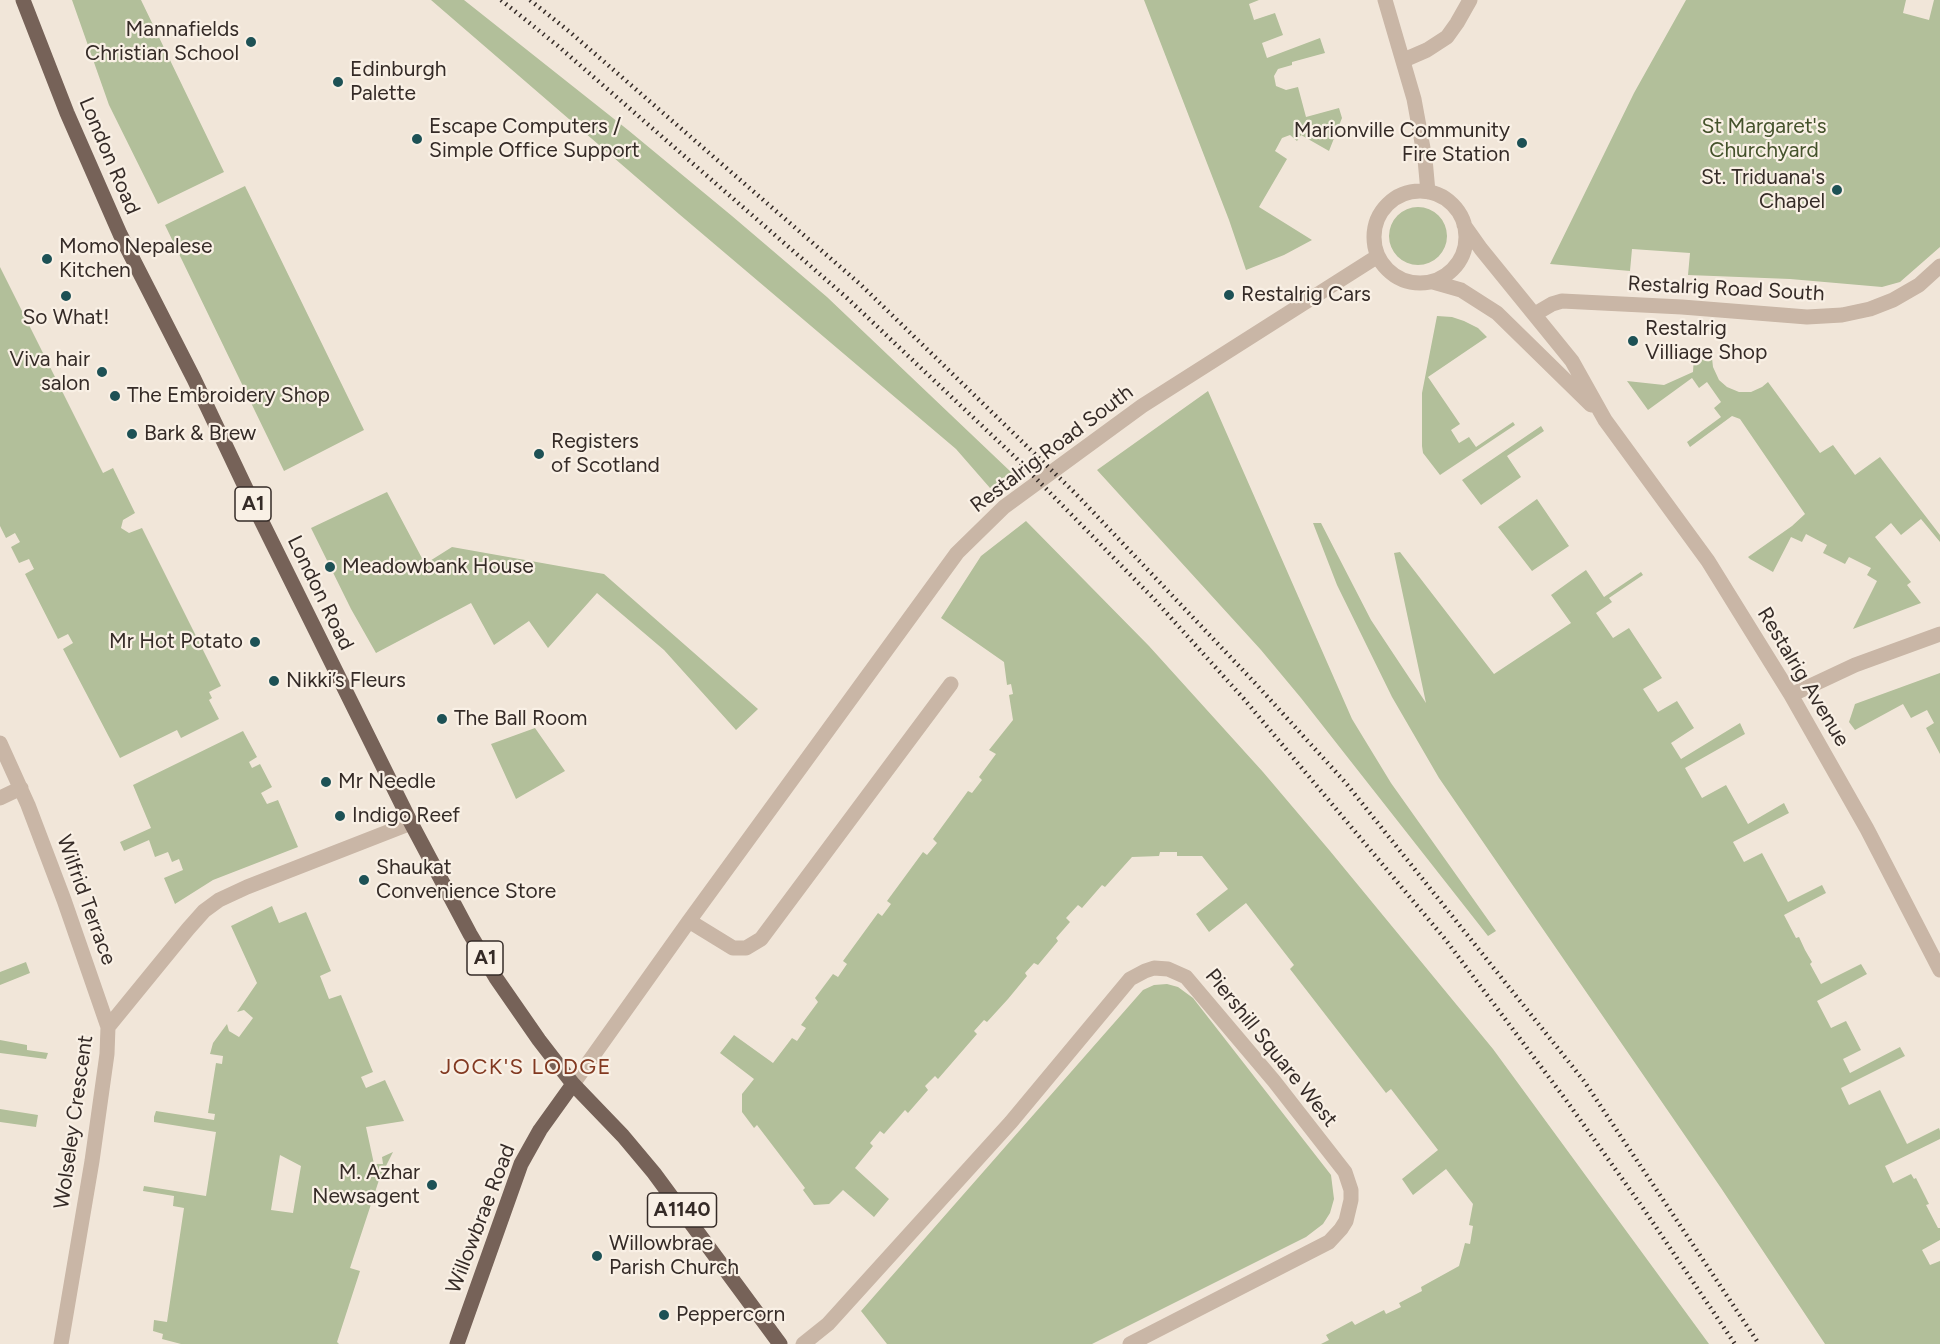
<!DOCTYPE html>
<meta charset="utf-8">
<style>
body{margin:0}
canvas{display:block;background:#f1e6d9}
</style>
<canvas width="1940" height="1344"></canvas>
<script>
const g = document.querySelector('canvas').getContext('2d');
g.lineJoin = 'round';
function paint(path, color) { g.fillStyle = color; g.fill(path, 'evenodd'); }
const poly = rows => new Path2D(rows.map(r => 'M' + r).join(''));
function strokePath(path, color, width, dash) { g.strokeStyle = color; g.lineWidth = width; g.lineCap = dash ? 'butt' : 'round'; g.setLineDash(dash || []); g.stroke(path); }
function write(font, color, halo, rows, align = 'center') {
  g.font = font + ' Figtree,sans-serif'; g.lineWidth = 4.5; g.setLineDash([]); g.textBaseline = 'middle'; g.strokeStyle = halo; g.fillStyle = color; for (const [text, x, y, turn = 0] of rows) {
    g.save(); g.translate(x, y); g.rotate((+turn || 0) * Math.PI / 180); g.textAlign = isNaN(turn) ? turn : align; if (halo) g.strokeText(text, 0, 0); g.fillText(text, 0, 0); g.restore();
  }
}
const green = poly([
 [72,0,141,0,224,172,158,204,109,105],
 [431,0,464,0,628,130,732,216,827,297,1012,473,990,488,956,449,679,214],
 [1144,0,1259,0,1249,4,1254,20,1275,13,1283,35,1262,43,1267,58,1320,38,1325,53,1292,62,1292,65,1278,69,1274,76,1276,86,1286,90,1298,87,1306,117,1339,108,1342,118,1329,151,1301,135,1297,141,1290,135,1282,138,1275,151,1287,159,1259,207,1312,240,1284,255,1246,270,1229,220],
 [1686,0,1906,0,1903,13,1929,20,1934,0,1940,0,1940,247,1900,282,1882,287,1790,279,1688,275,1690,253,1632,249,1630,271,1550,264,1634,93],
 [245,186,364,430,284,471,165,225],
 '1389 236a29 29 0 1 1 58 0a29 29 0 1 1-58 0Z',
 [0,267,103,473,113,468,135,513,123,520,121,528,129,533,142,528,221,686,209,692,212,698,209,700,219,719,181,738,177,730,120,758,63,649,73,643,68,634,58,639,25,574,34,569,29,559,19,563,11,547,20,542,15,533,6,538,0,526],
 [1437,316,1452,317,1464,321,1478,328,1487,337,1428,377,1460,424,1451,430,1459,443,1469,437,1476,447,1513,422,1515,425,1440,475,1423,453,1422,446,1422,393],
 [1694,356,1712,358,1713,367,1719,380,1727,387,1739,392,1751,392,1762,387,1768,382,1820,453,1833,445,1855,475,1880,457,1940,535,1940,542,1921,519,1901,535,1891,523,1875,537,1911,582,1907,585,1921,603,1853,629,1877,581,1867,575,1871,568,1849,557,1845,564,1823,553,1827,545,1806,534,1802,542,1791,537,1773,572,1750,559,1748,557,1792,526,1805,514,1740,419,1732,416,1690,447,1687,442,1721,417,1714,408,1721,402,1707,382,1699,388,1692,378,1648,410,1627,381,1664,385,1693,372],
 [1208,391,1352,719,1391,783,1496,931,1488,936,1301,698,1261,650,1097,470],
 [1541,426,1544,431,1507,456,1521,477,1481,505,1462,480],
 [387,492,425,564,452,547,604,574,758,709,736,730,664,650,597,593,548,648,529,621,494,645,471,603,376,653,351,609,311,528],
 [1537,499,1569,546,1532,571,1498,527],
 [1026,521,1149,646,1263,772,1330,851,1493,1049,1709,1344,1321,1344,1329,1340,1326,1335,1352,1321,1355,1325,1384,1310,1386,1314,1401,1307,1399,1303,1422,1291,1421,1287,1459,1266,1465,1243,1470,1244,1473,1226,1469,1225,1473,1204,1446,1169,1413,1195,1402,1179,1438,1150,1391,1089,1386,1093,1290,969,1294,965,1246,903,1209,932,1196,914,1228,889,1202,856,1177,856,1177,852,1160,852,1159,856,1132,857,1105,887,1102,885,1082,908,1078,905,1066,918,1070,922,1056,938,1058,941,1038,965,1034,963,1025,973,1027,976,1008,999,987,1022,984,1020,974,1031,977,1034,938,1079,935,1076,925,1086,928,1090,908,1113,905,1110,884,1134,880,1131,870,1143,873,1146,855,1168,889,1199,874,1217,843,1190,829,1204,814,1205,803,1190,805,1188,757,1125,754,1128,742,1112,742,1094,754,1079,720,1053,734,1035,773,1063,792,1038,797,1041,806,1028,801,1025,818,1002,815,998,833,974,838,977,847,964,843,961,878,913,882,916,891,904,887,901,923,852,927,855,937,843,933,839,968,791,972,793,982,780,979,777,996,754,989,750,1013,720,1009,695,1013,694,1011,684,1007,685,1004,662,941,618,981,556],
 [1313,523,1321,523,1371,620,1426,703,1394,553,1400,552,1494,674,1571,623,1551,595,1576,577,1586,570,1604,597,1641,572,1643,575,1609,598,1612,602,1596,613,1613,638,1629,628,1662,678,1643,689,1658,712,1677,701,1694,728,1671,743,1681,759,1740,723,1745,734,1685,768,1702,798,1726,785,1748,824,1784,803,1789,813,1733,842,1744,862,1762,853,1788,902,1822,885,1826,893,1784,915,1796,938,1799,937,1805,950,1812,962,1810,964,1821,984,1861,964,1867,974,1817,1001,1831,1028,1846,1021,1861,1050,1843,1059,1850,1073,1900,1047,1905,1056,1841,1088,1849,1105,1880,1090,1907,1144,1939,1128,1940,1131,1940,1139,1885,1166,1893,1183,1911,1174,1914,1179,1916,1178,1929,1204,1926,1205,1938,1228,1940,1228,1940,1240,1922,1250,1930,1265,1940,1261,1940,1344,1825,1344,1721,1188,1439,778,1392,697,1337,585],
 [1940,673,1940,754,1926,728,1934,723,1927,710,1911,718,1903,704,1855,730,1849,722,1855,704],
 [535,728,565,771,516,799,491,744],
 [243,731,257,757,249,762,252,768,260,764,272,787,261,793,267,804,278,800,298,847,213,880,175,904,164,878,183,870,179,859,172,862,168,852,155,857,149,840,124,851,120,842,151,828,133,785],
 [272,906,279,923,306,912,331,971,320,976,329,999,341,995,373,1072,361,1077,366,1088,385,1080,404,1121,366,1127,374,1164,383,1164,382,1157,393,1152,379,1180,350,1268,360,1271,337,1342,339,1344,181,1344,162,1339,163,1334,153,1331,154,1320,167,1322,184,1208,173,1206,174,1196,143,1191,144,1186,206,1196,216,1132,154,1122,154,1117,156,1111,214,1120,215,1114,208,1113,216,1063,222,1064,223,1056,210,1054,213,1043,227,1024,229,1031,239,1037,253,1018,244,1010,237,1012,257,983,231,926],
 [280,1155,301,1166,293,1213,271,1210],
 [26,962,30,973,0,985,0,972],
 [1167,984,1178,987,1193,998,1331,1175,1334,1199,1330,1213,1323,1224,1306,1237,1092,1344,887,1344,861,1311,1143,990,1154,985],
 [0,1040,27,1045,27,1050,48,1053,46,1059,0,1053],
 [0,1109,38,1115,36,1127,0,1122]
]);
const minor = poly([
 [1385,0,1414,99,1425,159,1428,192],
 [1404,60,1427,50,1447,37,1457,23,1470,0],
 '1374 237a46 46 0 1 1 92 0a46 46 0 1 1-92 0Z',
 [1464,225,1481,249,1572,361,1605,420,1708,561,1791,695,1867,829,1940,970],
 [1433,282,1461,290,1497,313,1591,405],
 [1535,314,1552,304,1562,301,1682,307,1807,317,1842,315,1870,309,1893,300,1919,285,1940,266],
 [1791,695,1855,665,1940,634],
 [0,743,28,805,64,900,108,1027,107,1054,92,1161,61,1344],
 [0,798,21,788],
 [689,921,733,948,746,948,761,939,951,684],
 [108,1027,188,929,204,911,219,900,247,887,411,823],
 [573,1084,689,921,957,553,1004,507,1142,406,1378,256],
 [803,1344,828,1324,1011,1122,1130,979,1145,971,1154,968,1168,969,1186,977,1274,1081,1345,1172,1351,1190,1351,1200,1346,1221,1341,1229,1329,1242,1130,1344]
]);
const major = poly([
 [23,0,67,113,120,234,194,379,258,514,411,823,470,934,496,978,539,1040,573,1084,623,1136,654,1173,780,1344],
 [457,1344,521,1164,540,1130,573,1084]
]);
const rail = poly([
 [501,0,558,46,846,297,1016,458,1154,599,1244,699,1445,939,1566,1100,1643,1208,1735,1344],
 [530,0,571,33,860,284,1075,493,1255,683,1345,782,1584,1081,1759,1344]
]);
const markers = [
 [251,42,6,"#1d5155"],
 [338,82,6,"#1d5155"],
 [417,139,6,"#1d5155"],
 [1522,143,6,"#1d5155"],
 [1837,190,6,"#1d5155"],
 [47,259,6,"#1d5155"],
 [1229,295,6,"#1d5155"],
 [66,296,6,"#1d5155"],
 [1633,341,6,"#1d5155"],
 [102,372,6,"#1d5155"],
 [115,396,6,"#1d5155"],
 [132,434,6,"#1d5155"],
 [539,454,6,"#1d5155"],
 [330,567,6,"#1d5155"],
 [255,642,6,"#1d5155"],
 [274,681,6,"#1d5155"],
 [442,719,6,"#1d5155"],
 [326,782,6,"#1d5155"],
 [340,816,6,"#1d5155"],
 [364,880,6,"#1d5155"],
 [432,1185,6,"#1d5155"],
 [597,1256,6,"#1d5155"],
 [664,1315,6,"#1d5155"]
];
const shields = [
 [253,504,36],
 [485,958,36],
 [682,1210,69]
];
const shieldNames = [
 ["A1",253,504],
 ["A1",485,958],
 ["A1140",682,1210]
];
const poiNames = [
 ["Mannafields",239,30,"right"],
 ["Christian School",239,54,"right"],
 ["Edinburgh",350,70],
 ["Palette",350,94],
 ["Escape Computers /",429,127],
 ["Simple Office Support",429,151],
 ["Marionville Community",1510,131,"right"],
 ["Fire Station",1510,155,"right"],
 ["St. Triduana's",1825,178,"right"],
 ["Chapel",1825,202,"right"],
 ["Momo Nepalese",59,247],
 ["Kitchen",59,271],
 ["Restalrig Cars",1241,295],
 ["So What!",66,318,"center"],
 ["Restalrig",1645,329],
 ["Villiage Shop",1645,353],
 ["Viva hair",90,360,"right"],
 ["salon",90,384,"right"],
 ["The Embroidery Shop",127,396],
 ["Bark & Brew",144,434],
 ["Registers",551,442],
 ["of Scotland",551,466],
 ["Meadowbank House",342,567],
 ["Mr Hot Potato",243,642,"right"],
 ["Nikki’s Fleurs",286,681],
 ["The Ball Room",454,719],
 ["Mr Needle",338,782],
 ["Indigo Reef",352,816],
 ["Shaukat",376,868],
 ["Convenience Store",376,892],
 ["M. Azhar",420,1173,"right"],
 ["Newsagent",420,1197,"right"],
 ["Willowbrae",609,1244],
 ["Parish Church",609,1268],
 ["Peppercorn",676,1315]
];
const parkNames = [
 ["St Margaret's",1764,127],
 ["Churchyard",1764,151]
];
const streetNames = [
 ["London Road",109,156,67],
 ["Restalrig Road South",1726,289,3],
 ["Restalrig Road South",1052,449,-37],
 ["London Road",320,593,64],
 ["Restalrig Avenue",1803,677,59],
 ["Wilfrid Terrace",86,900,70],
 ["Piershill Square West",1271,1048,51],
 ["Wolseley Crescent",74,1122,-82],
 ["Willowbrae Road",481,1219,-69]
];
const neighbourhoodNames = [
 ["JOCK'S LODGE",526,1068]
];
paint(green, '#b2bf9a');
strokePath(minor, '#c9b6a6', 15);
strokePath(major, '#766258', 15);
strokePath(rail, '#352b27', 4.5, [1.5, 4.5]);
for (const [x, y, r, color] of markers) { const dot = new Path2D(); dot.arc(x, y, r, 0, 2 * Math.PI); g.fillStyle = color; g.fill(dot); strokePath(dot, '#f9f0e5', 2); }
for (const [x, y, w] of shields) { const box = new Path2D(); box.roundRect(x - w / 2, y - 17, w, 34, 4.5); g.fillStyle = '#f9f0e5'; g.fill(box); strokePath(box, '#352b27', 1.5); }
write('bold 20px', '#352b27', null, shieldNames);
write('21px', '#352b27', '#f9f0e5', poiNames, 'left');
write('21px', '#44522b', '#f9f0e5', parkNames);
write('21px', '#352b27', '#f9f0e5', streetNames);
g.letterSpacing = '1.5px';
write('22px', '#823921', '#f9f0e5', neighbourhoodNames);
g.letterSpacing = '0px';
</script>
